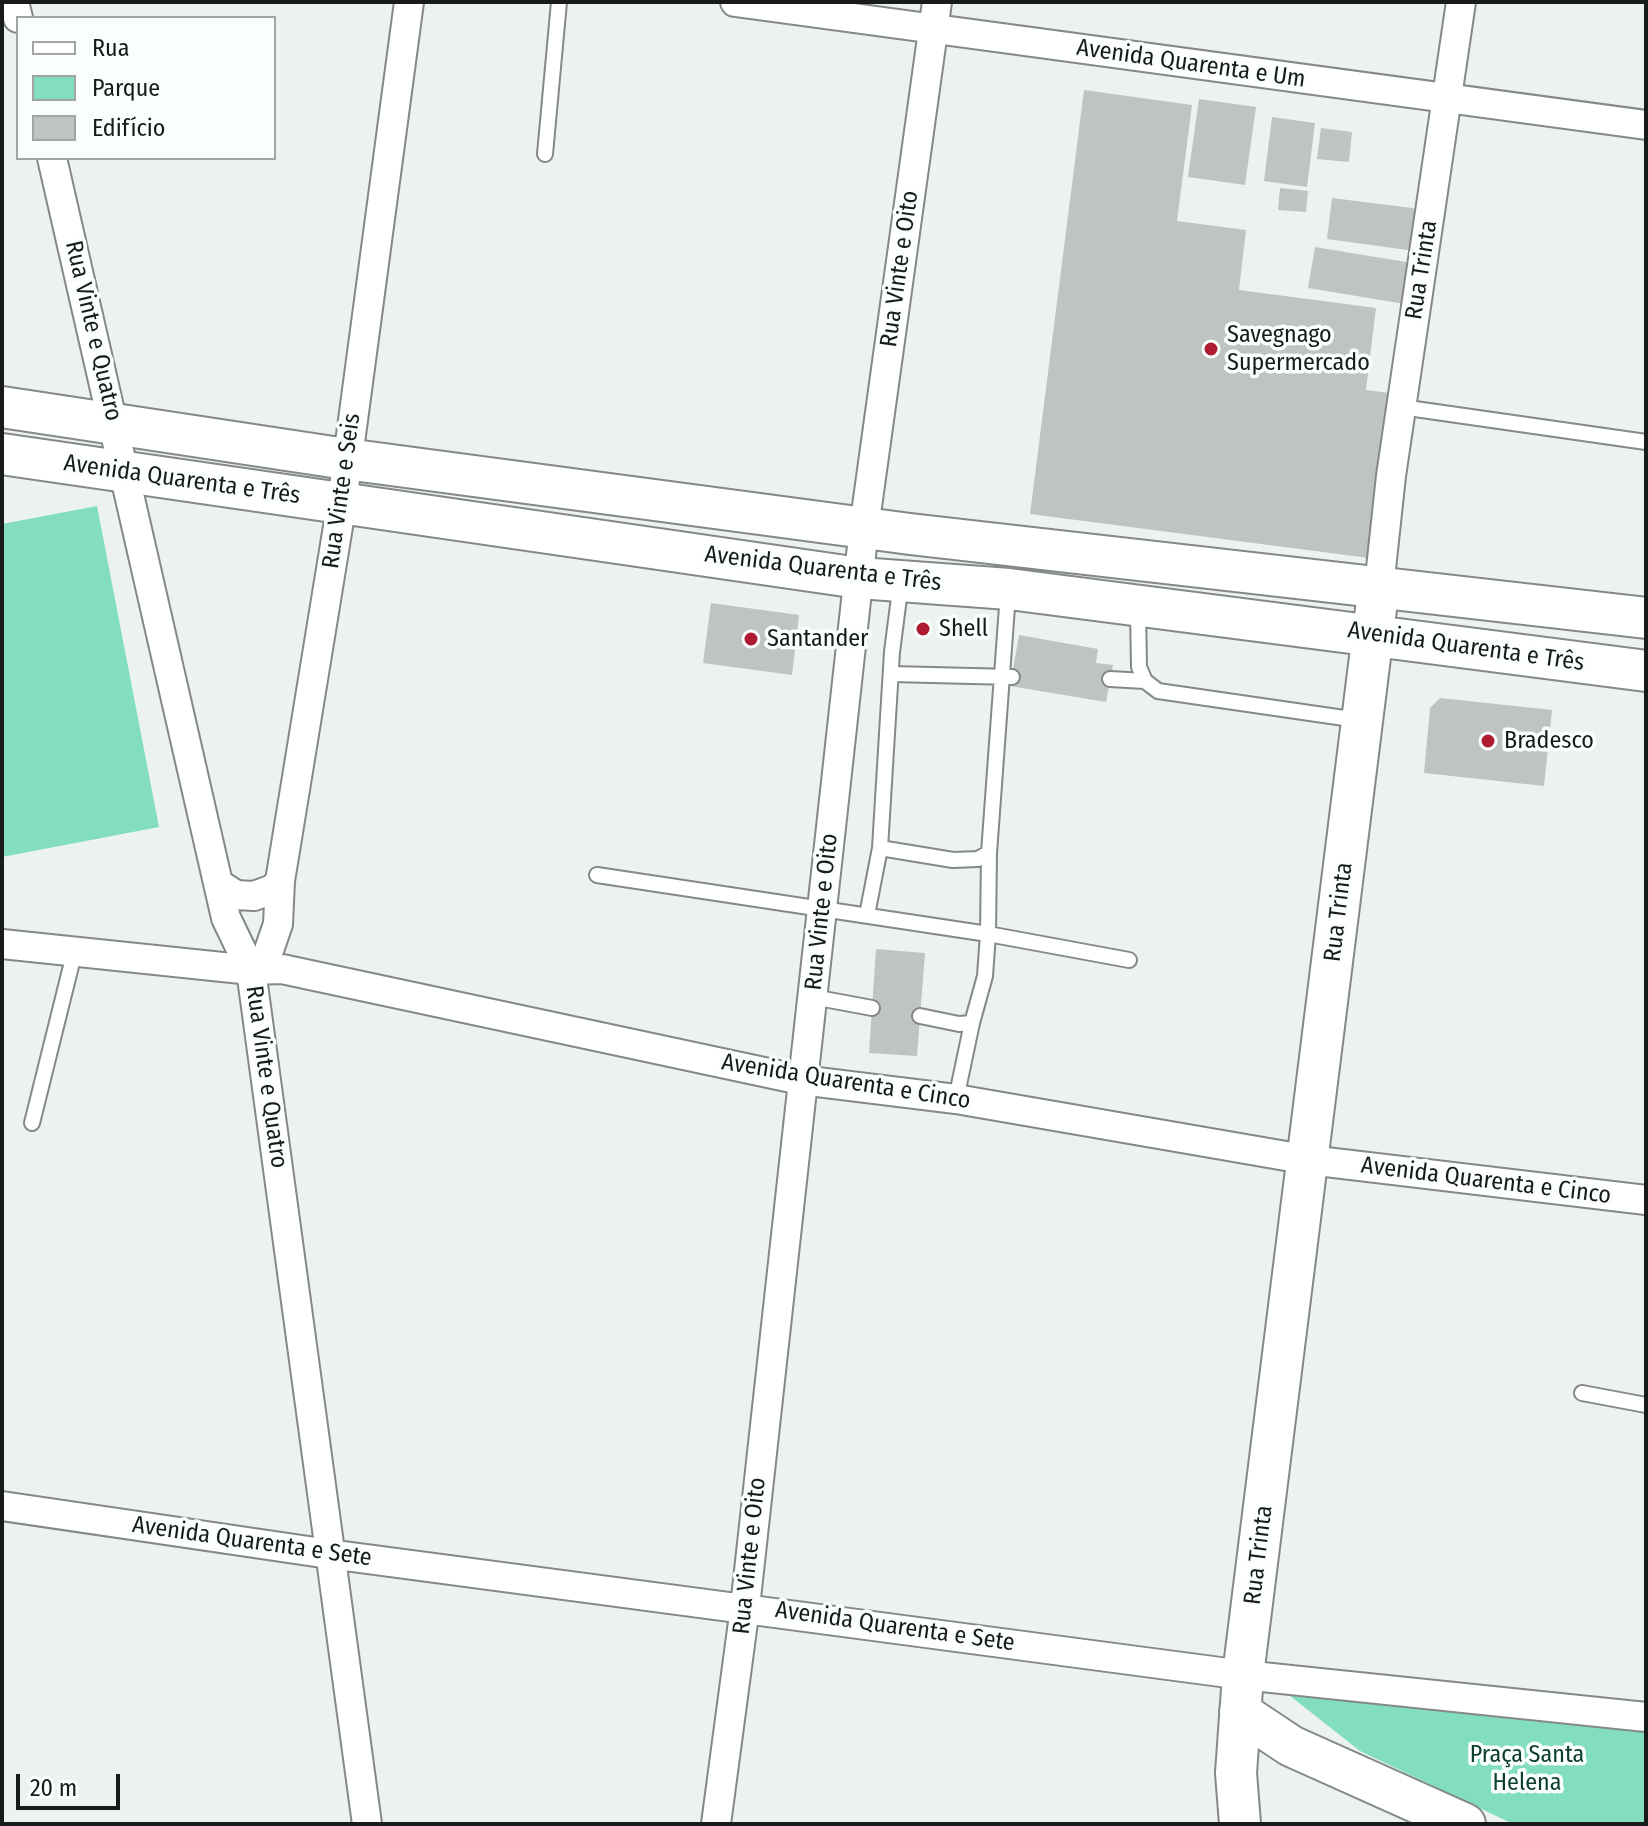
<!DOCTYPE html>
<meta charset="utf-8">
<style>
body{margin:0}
#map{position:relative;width:1648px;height:1826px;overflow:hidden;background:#ecf2ef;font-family:"Fira Sans Condensed",sans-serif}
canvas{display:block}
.frame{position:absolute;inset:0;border:4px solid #191b1a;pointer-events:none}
.legend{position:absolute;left:16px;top:16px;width:260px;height:144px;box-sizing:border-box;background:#fafffd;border:2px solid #a0a4a2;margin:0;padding:10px 14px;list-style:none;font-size:24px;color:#191b1a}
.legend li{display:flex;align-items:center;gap:16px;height:40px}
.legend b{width:40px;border:2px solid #a0a4a2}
.scale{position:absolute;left:16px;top:1774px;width:104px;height:36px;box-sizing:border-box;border:4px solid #191b1a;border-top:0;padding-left:10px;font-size:24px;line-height:28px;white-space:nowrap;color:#191b1a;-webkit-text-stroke:6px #fafffd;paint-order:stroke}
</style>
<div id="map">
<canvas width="1648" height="1826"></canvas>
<div class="frame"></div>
<ul class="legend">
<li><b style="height:10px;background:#fff"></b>Rua</li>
<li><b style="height:22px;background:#83debf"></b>Parque</li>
<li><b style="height:22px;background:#bfc4c2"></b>Edifício</li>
</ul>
<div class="scale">20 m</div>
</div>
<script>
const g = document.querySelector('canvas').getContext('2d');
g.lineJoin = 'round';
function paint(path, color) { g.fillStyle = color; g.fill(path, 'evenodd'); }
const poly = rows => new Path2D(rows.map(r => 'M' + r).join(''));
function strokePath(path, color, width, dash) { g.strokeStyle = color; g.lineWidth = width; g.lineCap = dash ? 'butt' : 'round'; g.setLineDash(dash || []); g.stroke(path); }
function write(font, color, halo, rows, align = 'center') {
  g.font = font + ' "Fira Sans Condensed",sans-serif'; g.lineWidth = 7; g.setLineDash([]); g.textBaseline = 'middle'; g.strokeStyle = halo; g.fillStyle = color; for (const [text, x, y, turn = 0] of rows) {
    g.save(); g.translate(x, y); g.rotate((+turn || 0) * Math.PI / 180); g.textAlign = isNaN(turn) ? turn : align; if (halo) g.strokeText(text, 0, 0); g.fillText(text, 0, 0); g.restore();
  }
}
const green = poly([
 [97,506,159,827,2,857,2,524],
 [1280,1688,1646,1727,1646,1824,1513,1824,1360,1751]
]);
const building = poly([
 [1084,90,1192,105,1177,221,1246,230,1239,290,1376,308,1366,390,1390,393,1369,558,1030,514],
 [1199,99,1256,107,1245,185,1188,177],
 [1272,117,1315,123,1307,187,1264,181],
 [1321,128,1352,132,1349,162,1317,159],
 [1280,188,1308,191,1306,212,1278,210],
 [1332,198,1420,209,1415,251,1327,239],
 [1315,247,1412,263,1405,304,1308,288],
 [711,603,799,615,792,675,703,663],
 [1019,635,1098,649,1096,663,1113,665,1106,702,1010,686],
 [1440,698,1552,710,1544,786,1424,773,1430,708],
 [876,949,925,953,917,1056,869,1053]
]);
const lane = poly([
 [545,154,559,2],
 [1401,407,1646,442],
 [1138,610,1139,667,1145,681,1158,691,1358,720],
 [892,674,1012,677],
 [1110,679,1145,681],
 [880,848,953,860,978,859,989,853,1008,593],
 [989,853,988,934,1129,960],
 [597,875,988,934,985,976,972,1023],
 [867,915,880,848,892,652,901,582],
 [813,997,872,1008],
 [920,1016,959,1024,972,1023,956,1099],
 [32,1123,75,950],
 [1582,1393,1646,1405]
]);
const street = poly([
 [14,2,18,18],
 [735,2,1646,125],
 [52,158,226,918,251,970,367,1824],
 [1379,587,1391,476,1461,2],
 [222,886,236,895,254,896,273,889,280,881],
 [2,944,251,970,282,969,801,1080,956,1099,1309,1160,1646,1200],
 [251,970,267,956,278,924,280,881,342,502,409,2],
 [2,1506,329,1554,1243,1675,1646,1717],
 [716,1824,745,1607,864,528,937,2]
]);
const secondary = poly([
 [2,407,346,459,910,534,1646,618],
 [2,454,859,578,1009,589,1646,671],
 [1240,1712,1291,1746,1465,1824],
 [1240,1824,1236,1773,1243,1675,1376,609]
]);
const markers = [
 [1211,349,8,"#af1b32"],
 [923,629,8,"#af1b32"],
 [751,639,8,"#af1b32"],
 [1488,741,8,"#af1b32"]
];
const streetNames = [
 ["Avenida Quarenta e Um",1191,64,8],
 ["Rua Vinte e Oito",900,269,-82],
 ["Rua Trinta",1422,270,-81],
 ["Rua Vinte e Quatro",93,331,77],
 ["Avenida Quarenta e Três",182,480,8],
 ["Rua Vinte e Seis",342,491,-82],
 ["Avenida Quarenta e Três",823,569,7],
 ["Avenida Quarenta e Três",1466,647,8],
 ["Rua Vinte e Oito",822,912,-84],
 ["Rua Trinta",1339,912,-83],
 ["Rua Vinte e Quatro",266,1077,82],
 ["Avenida Quarenta e Cinco",846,1082,9],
 ["Avenida Quarenta e Cinco",1486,1181,7],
 ["Avenida Quarenta e Sete",252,1542,8],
 ["Rua Trinta",1259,1555,-83],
 ["Rua Vinte e Oito",750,1556,-84],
 ["Avenida Quarenta e Sete",895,1627,8]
];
const poiNames = [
 ["Savegnago",1227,335],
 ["Supermercado",1227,363],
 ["Shell",939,629],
 ["Santander",767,639],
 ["Bradesco",1504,741]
];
const parkNames = [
 ["Praça Santa",1527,1755],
 ["Helena",1527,1783]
];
paint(green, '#83debf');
paint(building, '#bfc4c2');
strokePath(lane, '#838987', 18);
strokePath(street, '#838987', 32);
strokePath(secondary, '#838987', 44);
strokePath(lane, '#fff', 14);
strokePath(street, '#fff', 28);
strokePath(secondary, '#fff', 40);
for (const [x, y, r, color] of markers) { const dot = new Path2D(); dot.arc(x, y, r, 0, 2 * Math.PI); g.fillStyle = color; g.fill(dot); strokePath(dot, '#fafffd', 3); }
write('24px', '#191b1a', '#fafffd', streetNames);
write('24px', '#191b1a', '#fafffd', poiNames, 'left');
write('24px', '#0d3d30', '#fafffd', parkNames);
</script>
